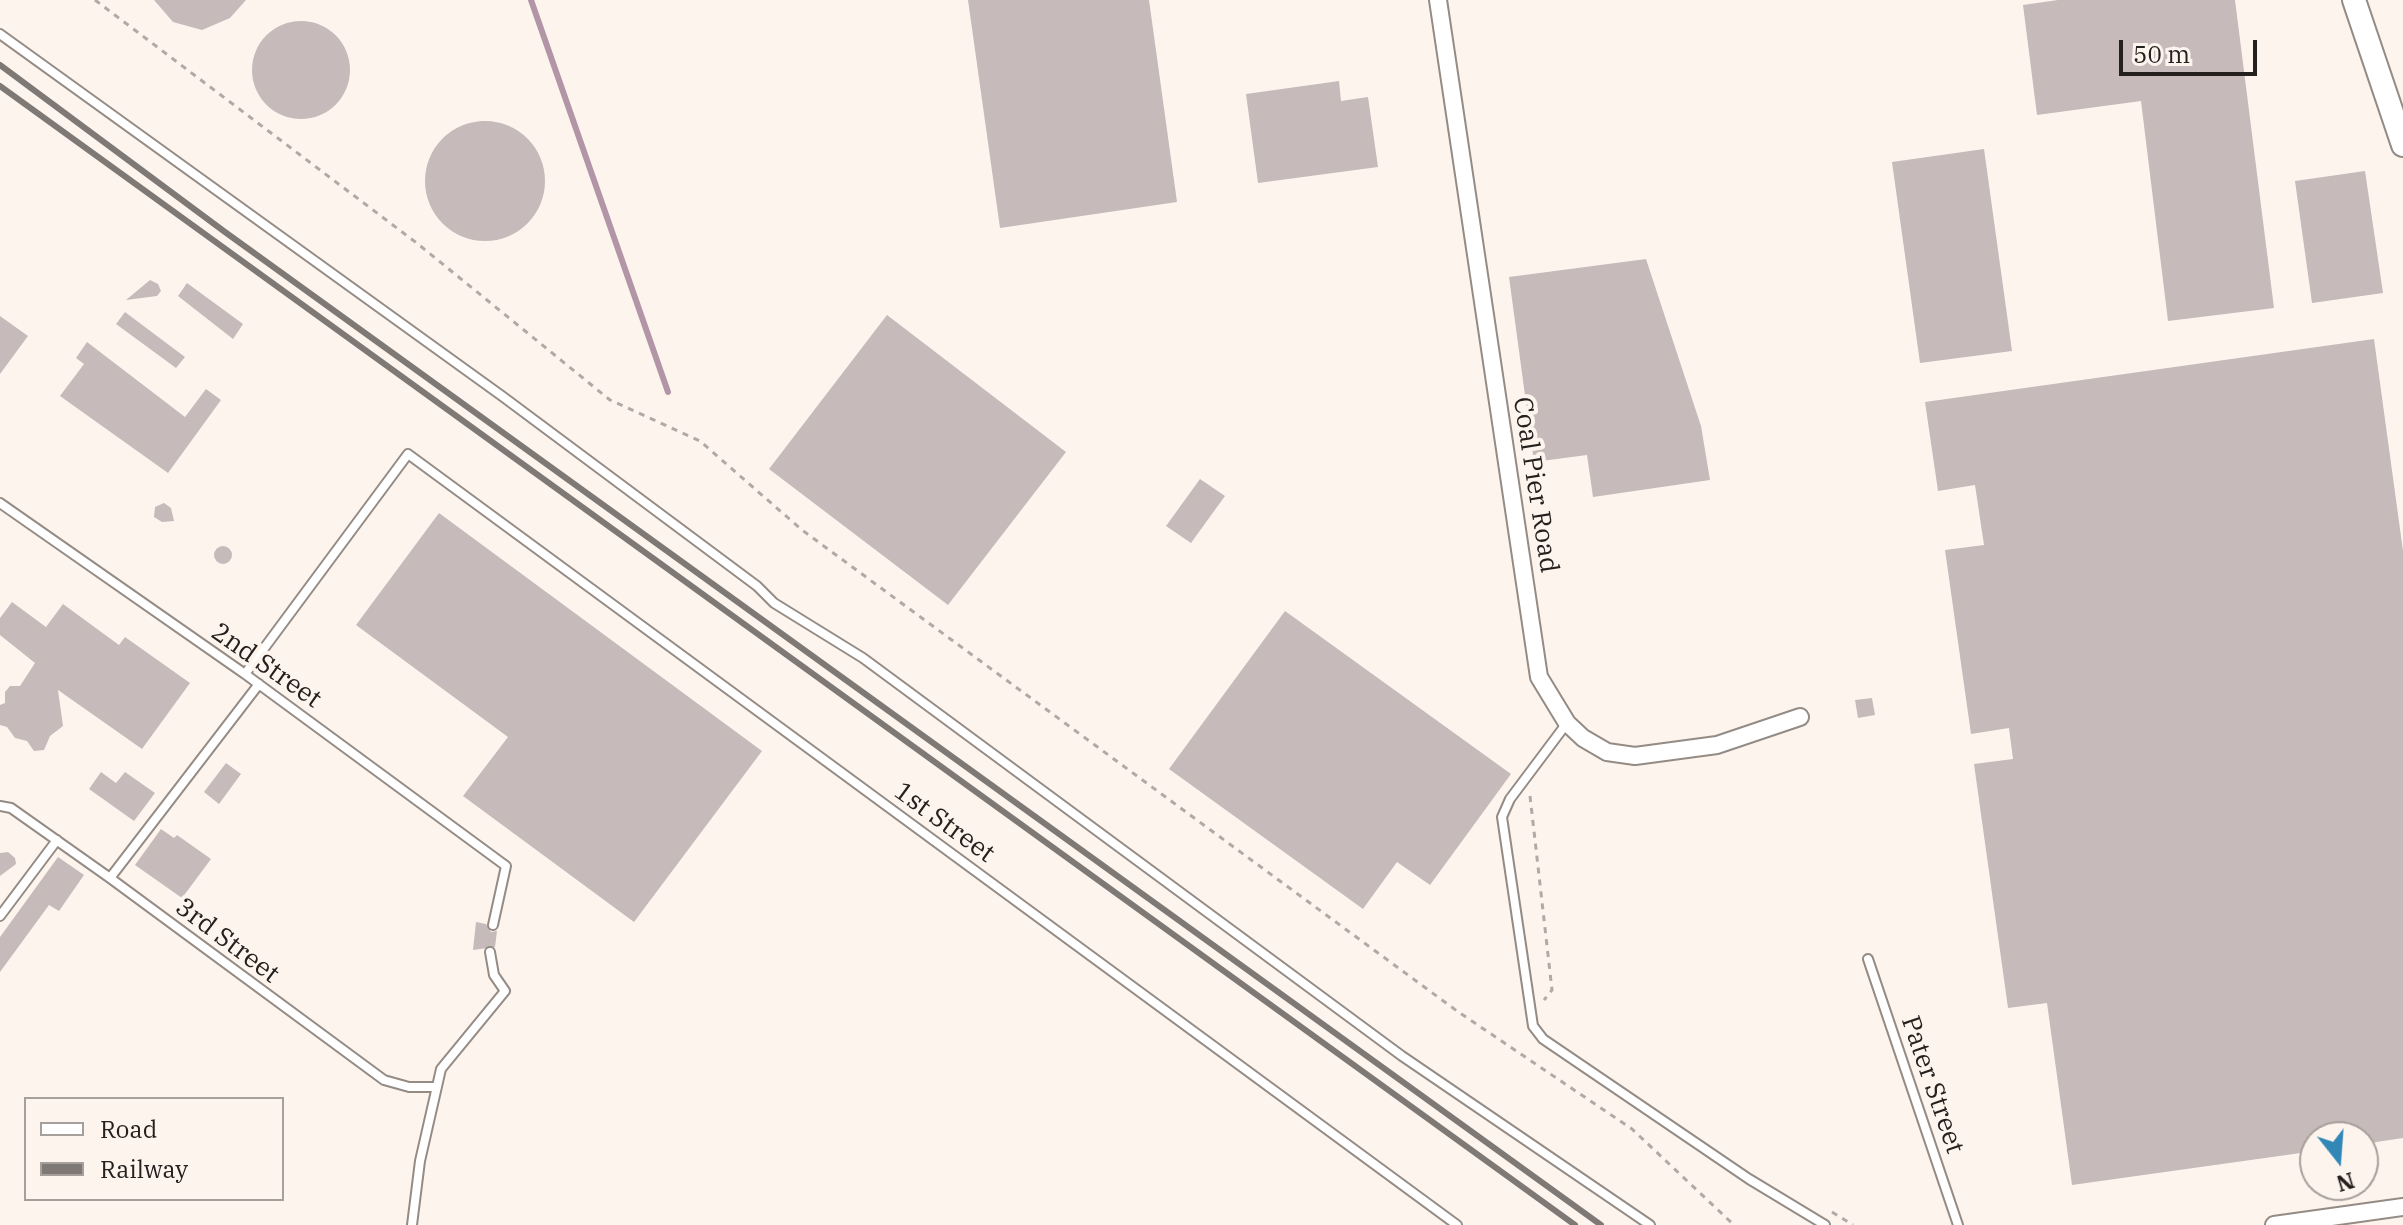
<!DOCTYPE html>
<style>
body{margin:0}
#map{position:relative;width:2403px;height:1225px;overflow:hidden;background:#fef4ee;font-family:"IBM Plex Serif",serif}
canvas{display:block}
.legend{position:absolute;left:24px;top:1097px;width:260px;height:104px;box-sizing:border-box;background:#fef4ee;border:2px solid #a79f9b;margin:0;padding:10px 14px;list-style:none;font-size:24px;color:#24201e}
.legend li{display:flex;align-items:center;gap:16px;height:40px}
.legend b{width:40px;border:2px solid #a79f9b}
.north{position:absolute;left:2299px;top:1121px;width:80px;height:80px;box-sizing:border-box;background:#fef4ee;border:2px solid #a79f9b;border-radius:50%;rotate:163deg;font-size:22px;font-weight:700;line-height:32px;text-align:center;color:#24201e}
.north::after{content:'';display:block;margin:auto;width:28px;height:36px;background:#3188b7;clip-path:polygon(50% 0,100% 100%,50% 72%,0 100%)}
.scale{position:absolute;left:2119px;top:40px;width:138px;height:36px;box-sizing:border-box;border:4px solid #24201e;border-top:0;padding-left:10px;font-size:24px;line-height:28px;white-space:nowrap;color:#24201e;-webkit-text-stroke:6px #fef4ee;paint-order:stroke}
</style>
<div id="map">
<canvas width="2403" height="1225"></canvas>
<ul class="legend">
<li><b style="height:10px;background:#fff"></b>Road</li>
<li><b style="height:10px;background:#7f7975"></b>Railway</li>
</ul>
<div class="north">N</div>
<div class="scale">50 m</div>
</div>
<script>
const g = document.querySelector('canvas').getContext('2d');
g.lineJoin = 'round';
const poly = rows => new Path2D(rows.map(r => 'M' + r).join(''));
function strokePath(path, color, width, dash) { g.strokeStyle = color; g.lineWidth = width; g.lineCap = dash ? 'butt' : 'round'; g.setLineDash(dash || []); g.stroke(path); }
function paint(path, color) { g.fillStyle = color; g.fill(path, 'evenodd'); }
function write(font, color, halo, rows, align = 'center') {
  g.font = font + ' "IBM Plex Serif",serif'; g.lineWidth = 8; g.setLineDash([]); g.textBaseline = 'middle'; g.strokeStyle = halo; g.fillStyle = color; for (const [text, x, y, turn = 0] of rows) {
    g.save(); g.translate(x, y); g.rotate((+turn || 0) * Math.PI / 180); g.textAlign = isNaN(turn) ? turn : align; if (halo) g.strokeText(text, 0, 0); g.fillText(text, 0, 0); g.restore();
  }
}
const stream = poly([
 [531,0,668,392]
]);
const building = poly([
 [154,0,246,0,230,18,202,30,173,22],
 [968,0,1149,0,1177,202,1000,228],
 [2058,0,2235,0,2274,308,2168,321,2141,101,2037,115,2023,5],
 '252 70a49 49 0 1 1 98 0a49 49 0 1 1-98 0Z',
 [1339,81,1341,101,1368,97,1378,167,1258,183,1246,94],
 '425 181a60 60 0 1 1 120 0a60 60 0 1 1-120 0Z',
 [1984,149,2012,351,1920,363,1892,162],
 [2365,171,2383,293,2312,303,2295,181],
 [1646,259,1701,426,1710,480,1593,497,1587,455,1534,462,1509,277],
 [150,280,158,284,161,291,157,296,126,300],
 [187,283,243,324,233,339,178,296],
 [125,312,185,357,176,368,116,324],
 [887,315,1066,452,948,605,769,469],
 [0,316,28,336,0,374],
 [2374,339,2403,551,2403,1138,2363,1144,2363,1137,2315,1137,2315,1151,2072,1185,2047,1003,2008,1008,1974,764,2013,759,2009,728,1971,734,1945,550,1984,545,1975,485,1938,491,1925,402],
 [87,342,185,417,206,389,221,400,168,473,60,396,84,364,76,358],
 [1200,479,1225,496,1191,543,1166,526],
 [164,503,171,508,174,521,162,522,154,517,155,507],
 [439,513,762,751,634,922,463,796,508,737,356,625],
 '214 555a9 9 0 1 1 18 0a9 9 0 1 1-18 0Z',
 [12,602,46,627,63,604,119,645,125,637,190,683,142,749,58,690,63,726,50,736,44,750,34,751,27,741,15,738,7,727,0,725,0,705,5,703,5,692,10,686,20,686,35,663,0,635,0,618],
 [1285,611,1511,774,1430,885,1397,862,1363,909,1169,769],
 [1872,698,1875,715,1858,718,1855,700],
 [226,763,241,774,219,804,204,792],
 [101,772,116,783,125,772,155,793,134,821,89,789],
 [161,829,174,838,177,835,211,859,182,898,135,865],
 [8,852,15,858,16,864,0,876,0,853],
 [58,857,84,875,59,911,49,905,0,972,0,937],
 [476,922,486,924,491,932,497,931,495,947,473,950]
]);
const path = poly([
 [95,0,418,244,610,400,700,441,802,530,1457,1011,1632,1129,1734,1225],
 [1530,796,1552,990,1544,1000],
 [1832,1212,1853,1225]
]);
const service = poly([
 [0,34,502,396,757,586,774,603,863,658,1402,1056,1650,1225],
 [0,503,245,674,506,866,493,925],
 [245,674,408,454,1457,1225],
 [1567,723,1510,799,1502,817,1533,1026,1543,1039,1749,1179,1825,1225],
 [0,806,11,808,110,878,384,1080,409,1087,437,1087],
 [110,878,259,684],
 [0,916,57,840],
 [1868,959,1958,1225],
 [412,1225,420,1161,441,1069,505,991,494,975,490,952]
]);
const minor = poly([
 [1438,0,1539,677,1567,723,1583,738,1607,752,1635,756,1717,745,1800,717],
 [2274,1225,2403,1207]
]);
const secondary = poly([
 [2354,0,2403,145]
]);
const rail = poly([
 [0,65,225,232,1601,1225],
 [0,86,1575,1225]
]);
const streetNames = [
 ["Coal Pier Road",1535,485,81],
 ["2nd Street",266,666,35],
 ["1st Street",944,823,36],
 ["3rd Street",227,941,37],
 ["Pater Street",1932,1085,71]
];
strokePath(stream, '#b295a7', 6);
paint(building, '#c6baba');
strokePath(service, '#948b85', 12);
strokePath(minor, '#948b85', 20);
strokePath(secondary, '#948b85', 26);
strokePath(path, '#b1a9a5', 3, [6, 6]);
strokePath(service, '#fff', 8);
strokePath(minor, '#fff', 16);
strokePath(secondary, '#fff', 22);
strokePath(rail, '#7f7975', 6);
write('26px', '#24201e', '#fef4ee', streetNames);
</script>
